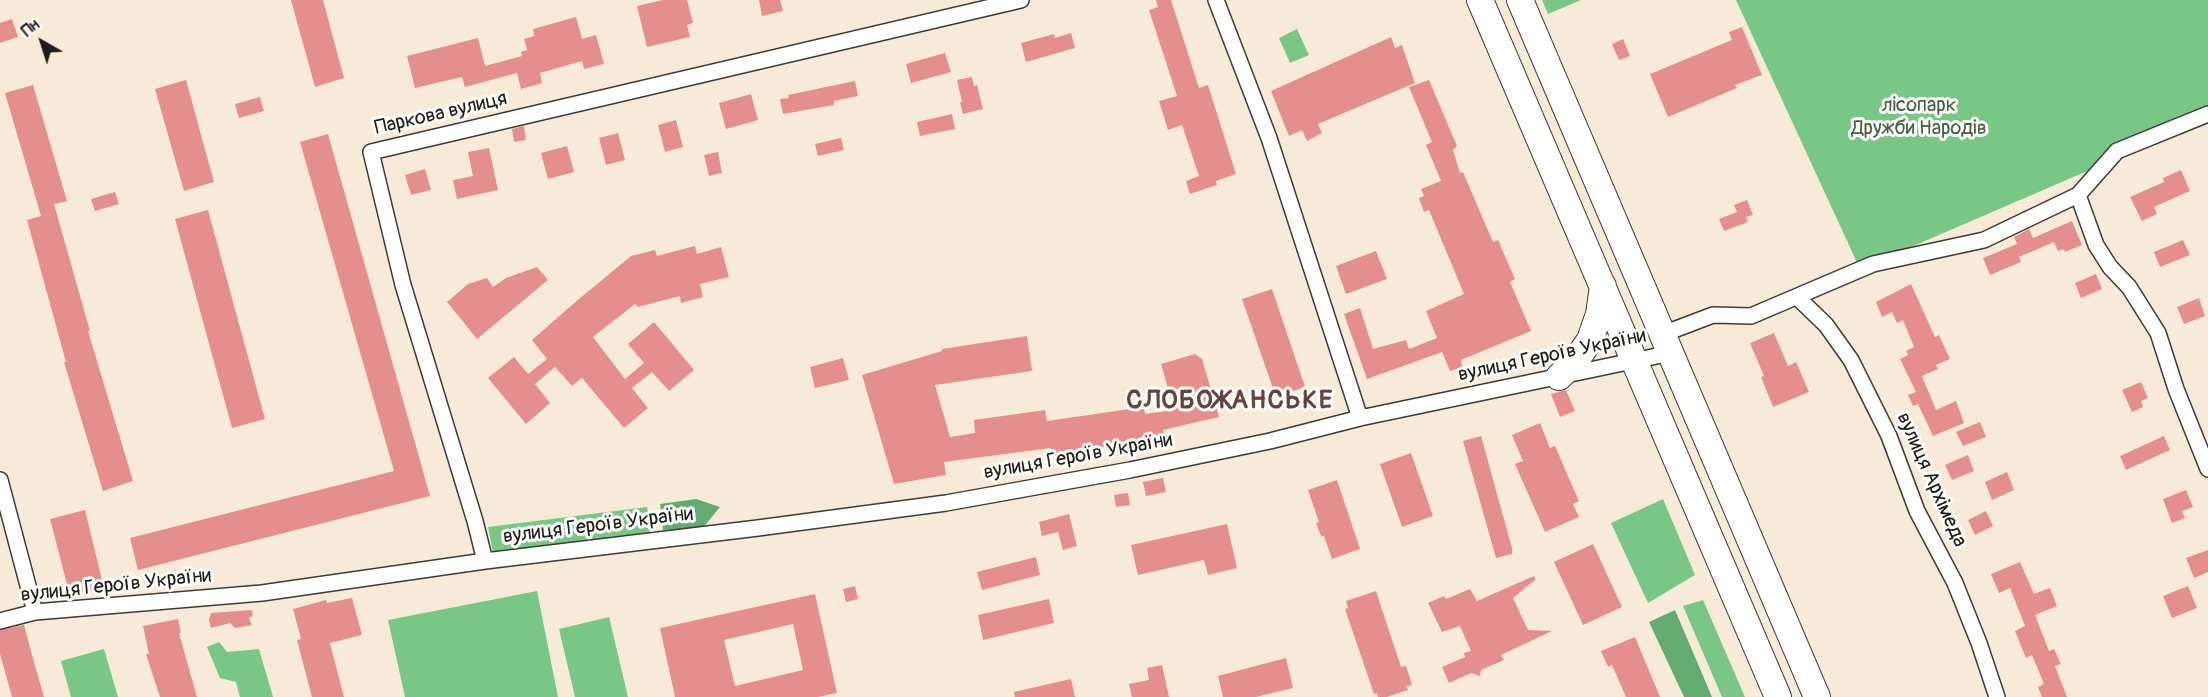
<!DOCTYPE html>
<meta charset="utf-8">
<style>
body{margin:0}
#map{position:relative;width:2208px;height:697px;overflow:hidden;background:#f7ebd7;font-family:Pangolin,sans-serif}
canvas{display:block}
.north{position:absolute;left:12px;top:12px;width:60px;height:60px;-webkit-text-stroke:4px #fdfcf7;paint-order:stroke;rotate:321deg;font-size:16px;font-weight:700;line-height:24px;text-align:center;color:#1c1c1c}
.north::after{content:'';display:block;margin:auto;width:21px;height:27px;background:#1c1c1c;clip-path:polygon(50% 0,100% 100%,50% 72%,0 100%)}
</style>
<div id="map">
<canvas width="2208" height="697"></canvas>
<div class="north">Пн</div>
</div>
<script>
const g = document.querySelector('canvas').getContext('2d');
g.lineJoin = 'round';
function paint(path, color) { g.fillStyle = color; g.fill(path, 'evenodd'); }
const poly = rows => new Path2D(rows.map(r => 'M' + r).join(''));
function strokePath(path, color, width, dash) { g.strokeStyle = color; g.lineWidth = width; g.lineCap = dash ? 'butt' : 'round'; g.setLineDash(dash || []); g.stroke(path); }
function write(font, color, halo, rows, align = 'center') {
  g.font = font + ' Pangolin,sans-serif'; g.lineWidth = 6; g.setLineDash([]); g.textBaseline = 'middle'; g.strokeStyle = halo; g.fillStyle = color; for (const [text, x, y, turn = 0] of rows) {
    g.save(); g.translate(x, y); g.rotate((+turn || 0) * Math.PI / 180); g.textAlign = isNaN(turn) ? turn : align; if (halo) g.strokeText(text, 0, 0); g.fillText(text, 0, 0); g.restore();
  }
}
const green = poly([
 [1542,0,1581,0,1548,14],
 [1736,0,2208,0,2208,119,1860,269],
 [1297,29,1309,55,1290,63,1279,38],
 [1663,499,1695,575,1648,603,1611,523],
 [647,507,652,533,493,552,488,527],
 [537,591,558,697,405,697,388,620],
 [1703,600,1745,697,1722,697,1683,606],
 [609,617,628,697,575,697,559,629],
 [219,642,227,652,259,649,273,697,240,697,236,682,220,678,207,647],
 [104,649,118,697,71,697,61,661]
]);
const forest = poly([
 [696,499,720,507,702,529,663,530,660,504],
 [1675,610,1712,697,1684,697,1649,622]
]);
const building = poly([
 [291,0,323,0,344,78,315,87],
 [663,0,687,0,693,23,687,25,690,37,647,47,637,6],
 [759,0,780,0,783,11,762,16],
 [1156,0,1171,0,1199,88,1208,85,1236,174,1216,181,1217,185,1190,194,1186,181,1199,176,1182,125,1168,130,1159,101,1177,96,1149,10,1158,7],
 [576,17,582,39,596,35,604,64,584,69,582,61,540,73,542,83,521,89,517,73,465,87,462,77,415,88,407,56,478,38,485,66,522,56,521,52,527,50,524,39,534,36,533,29],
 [12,19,18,37,0,43,0,23],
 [1742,27,1762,75,1735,85,1737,88,1668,117,1650,74,1732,40,1729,32],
 [1071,33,1075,48,1026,62,1021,43,1054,34,1055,38],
 [1391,37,1395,48,1402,45,1415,83,1318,124,1322,133,1307,141,1302,130,1289,136,1271,91],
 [1623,39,1630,56,1619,60,1612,44],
 [945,53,951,72,911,83,906,64],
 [972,77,974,86,977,85,983,109,963,114,960,102,962,102,957,80],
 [186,80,214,182,184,191,155,89],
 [1429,80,1457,146,1453,150,1460,173,1463,172,1493,242,1498,240,1515,279,1510,282,1531,331,1461,360,1462,367,1450,371,1442,352,1367,379,1344,314,1360,308,1373,349,1406,340,1409,349,1437,338,1426,311,1464,294,1429,210,1424,212,1419,198,1424,196,1421,189,1441,181,1426,145,1432,142,1409,87],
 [855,81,858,96,834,101,834,105,783,114,780,99,789,98,788,95],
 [33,85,67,201,54,204,90,331,88,331,133,481,103,491,64,362,66,362,27,220,41,216,5,93],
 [751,94,758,120,726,129,719,103],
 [260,97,264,111,239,118,235,104],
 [952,114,955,129,920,136,917,122],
 [676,120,683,147,665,152,658,125],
 [524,126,526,140,514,142,512,129],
 [618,133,625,160,606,165,599,138],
 [328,134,430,496,138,570,130,538,394,471,300,142],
 [841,138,844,150,818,156,815,144],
 [567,146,574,172,548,179,541,153],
 [489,148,498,190,457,199,453,180,473,176,468,152],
 [718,152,722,173,709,176,704,155],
 [425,169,431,190,411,195,405,175],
 [2181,170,2190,191,2154,207,2157,214,2142,221,2130,197,2164,182,2163,178],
 [115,192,119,204,95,211,91,199],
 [1747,200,1753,215,1746,217,1748,222,1724,231,1719,219,1737,212,1734,205],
 [208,210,265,419,232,428,175,219],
 [2072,221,2082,245,2065,252,2064,249,2058,251,2054,242,2019,257,2021,262,1990,275,1983,258,2017,244,2014,237,2029,229,2033,238],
 [2183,240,2190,255,2160,267,2154,252],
 [695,246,697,254,721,247,729,277,700,284,703,297,681,303,680,296,638,307,635,304,593,337,625,379,644,363,628,344,654,322,694,370,669,391,652,372,632,388,648,408,624,428,582,378,572,386,555,367,535,384,550,403,526,424,488,378,514,357,528,374,547,359,532,340,573,304,631,256,655,250,657,256],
 [1376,251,1387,279,1346,294,1336,266],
 [537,267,548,280,477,339,447,302,468,284,487,278,493,287,506,278],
 [2096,274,2102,289,2081,298,2075,283],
 [1911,284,1935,337,1939,335,1950,359,1936,365,1938,369,1922,376,1936,410,1956,401,1964,423,1933,436,1918,404,1913,406,1908,395,1916,392,1900,359,1908,355,1906,351,1914,347,1903,320,1897,323,1892,312,1882,317,1876,302],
 [1272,289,1305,387,1276,397,1242,299],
 [2199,298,2205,316,2184,324,2177,307],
 [1774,333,1788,366,1796,362,1809,392,1773,407,1761,377,1764,376,1750,343],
 [1027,336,1032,371,935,385,950,437,975,433,974,420,1045,410,1047,421,1144,407,1145,414,1174,410,1161,364,1195,354,1202,359,1219,417,1163,430,1164,435,1154,436,1154,440,1051,454,1051,448,944,462,946,475,894,484,862,375,942,351,942,349],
 [843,358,849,380,815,388,810,367],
 [2141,382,2148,398,2141,401,2143,407,2132,412,2122,390],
 [1566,390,1575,411,1560,417,1551,394],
 [1980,422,1986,437,1963,446,1956,432],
 [1540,423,1550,448,1555,446,1579,501,1573,504,1579,517,1545,532,1515,464,1523,461,1512,435],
 [1481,436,1512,548,1512,554,1496,558,1463,441],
 [2164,436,2170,450,2126,470,2120,456],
 [1411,453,1433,516,1402,527,1380,464],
 [1968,455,1974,471,1952,480,1945,465],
 [2007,472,2014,490,1992,500,1985,482],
 [1163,478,1166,492,1146,496,1143,482],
 [1337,480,1360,549,1332,559,1324,536,1321,536,1316,523,1319,522,1308,490],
 [2186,490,2193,507,2182,511,2185,518,2172,523,2163,499],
 [1128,493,1130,505,1116,507,1114,495],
 [85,510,104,588,70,596,50,519],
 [1986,511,1993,526,1975,535,1968,520],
 [1069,514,1077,546,1063,550,1058,532,1042,536,1039,522],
 [1227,524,1237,568,1208,575,1204,560,1138,575,1131,545],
 [1593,544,1622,607,1583,625,1554,562],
 [2208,550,2208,572,2194,578,2186,558],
 [1036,557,1040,575,982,590,977,572],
 [2020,562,2034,594,2050,588,2057,606,2035,615,2049,651,2054,649,2061,664,2055,666,2067,697,2042,697,2038,687,2044,684,2032,655,2026,658,2015,631,2025,626,2010,588,1999,593,1991,574],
 [1534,576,1536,579,1513,598,1528,630,1552,631,1501,655,1504,660,1481,670,1480,676,1471,673,1449,683,1442,667,1465,657,1464,653,1471,651,1460,626,1442,632,1428,603,1444,596,1446,599,1470,589,1477,601],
 [855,586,858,599,846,602,843,589],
 [2188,586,2197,608,2172,618,2163,596],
 [1376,591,1401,667,1406,666,1412,685,1406,686,1408,690,1387,697,1378,697,1377,693,1374,694,1345,609,1348,608,1346,601],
 [815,594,837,693,818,697,675,697,660,628],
 [793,624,803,670,735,686,724,640],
 [352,598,362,635,330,643,344,697,312,697,297,640,301,639,293,609,326,600,327,603],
 [1049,599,1054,623,983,640,978,615],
 [252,610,253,616,249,618,252,625,235,628,230,623,211,628,209,620,211,613],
 [178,619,181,633,179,633,197,697,160,697,146,654,149,654,143,626],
 [24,625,32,655,44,697,12,697,0,654,0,630],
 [1635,637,1660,697,1626,697,1612,665,1608,667,1601,651],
 [1286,658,1293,688,1256,697,1223,697,1218,676],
 [1162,665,1169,697,1132,697,1129,684,1149,680,1147,668],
 [1071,679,1075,697,1015,697,1014,692]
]);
const minor = poly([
 [1216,0,1269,138,1360,418],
 [371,152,1021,0],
 [371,152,403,285,475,521,485,561],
 [2078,195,2096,245,2110,267,2129,287,2158,333,2176,389,2208,469],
 [1797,297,1826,325,1851,360,1889,436,1917,511,1955,583,1979,643,1997,697],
 [1663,334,1713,315,1751,316,1873,264,1984,240,2078,195,2117,151,2208,114],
 [0,480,35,612],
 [0,621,35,612,262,593,485,561,758,528,946,503,1130,470,1270,441,1360,418,1671,353]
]);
const primary = poly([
 [1480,0,1778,697],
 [1520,0,1817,697],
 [1559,377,1577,359,1590,340,1599,314,1603,286]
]);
const parkNames = [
 ["лісопарк",1919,106],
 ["Дружби Народів",1919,129]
];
const streetNames = [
 ["Паркова вулиця",441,114,-13],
 ["вулиця Героїв України",1552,356,-12],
 ["вулиця Героїв України",1078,457,-10],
 ["вулиця Архімеда",1931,480,66],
 ["вулиця Героїв України",598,526,-7],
 ["вулиця Героїв України",116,586,-6]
];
const districtNames = [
 ["СЛОБОЖАНСЬКЕ",1230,401]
];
paint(green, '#78c787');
paint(forest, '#62ac74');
paint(building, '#e48e8d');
strokePath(minor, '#3d3b38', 18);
strokePath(primary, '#3d3b38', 28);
strokePath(minor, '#fff', 15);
strokePath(primary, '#fff', 26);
write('20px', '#416047', '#fdfcf7', parkNames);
write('20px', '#1c1c1c', '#fdfcf7', streetNames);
g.letterSpacing = '1.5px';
write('bold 26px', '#624444', '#fdfcf7', districtNames);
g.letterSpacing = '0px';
</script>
